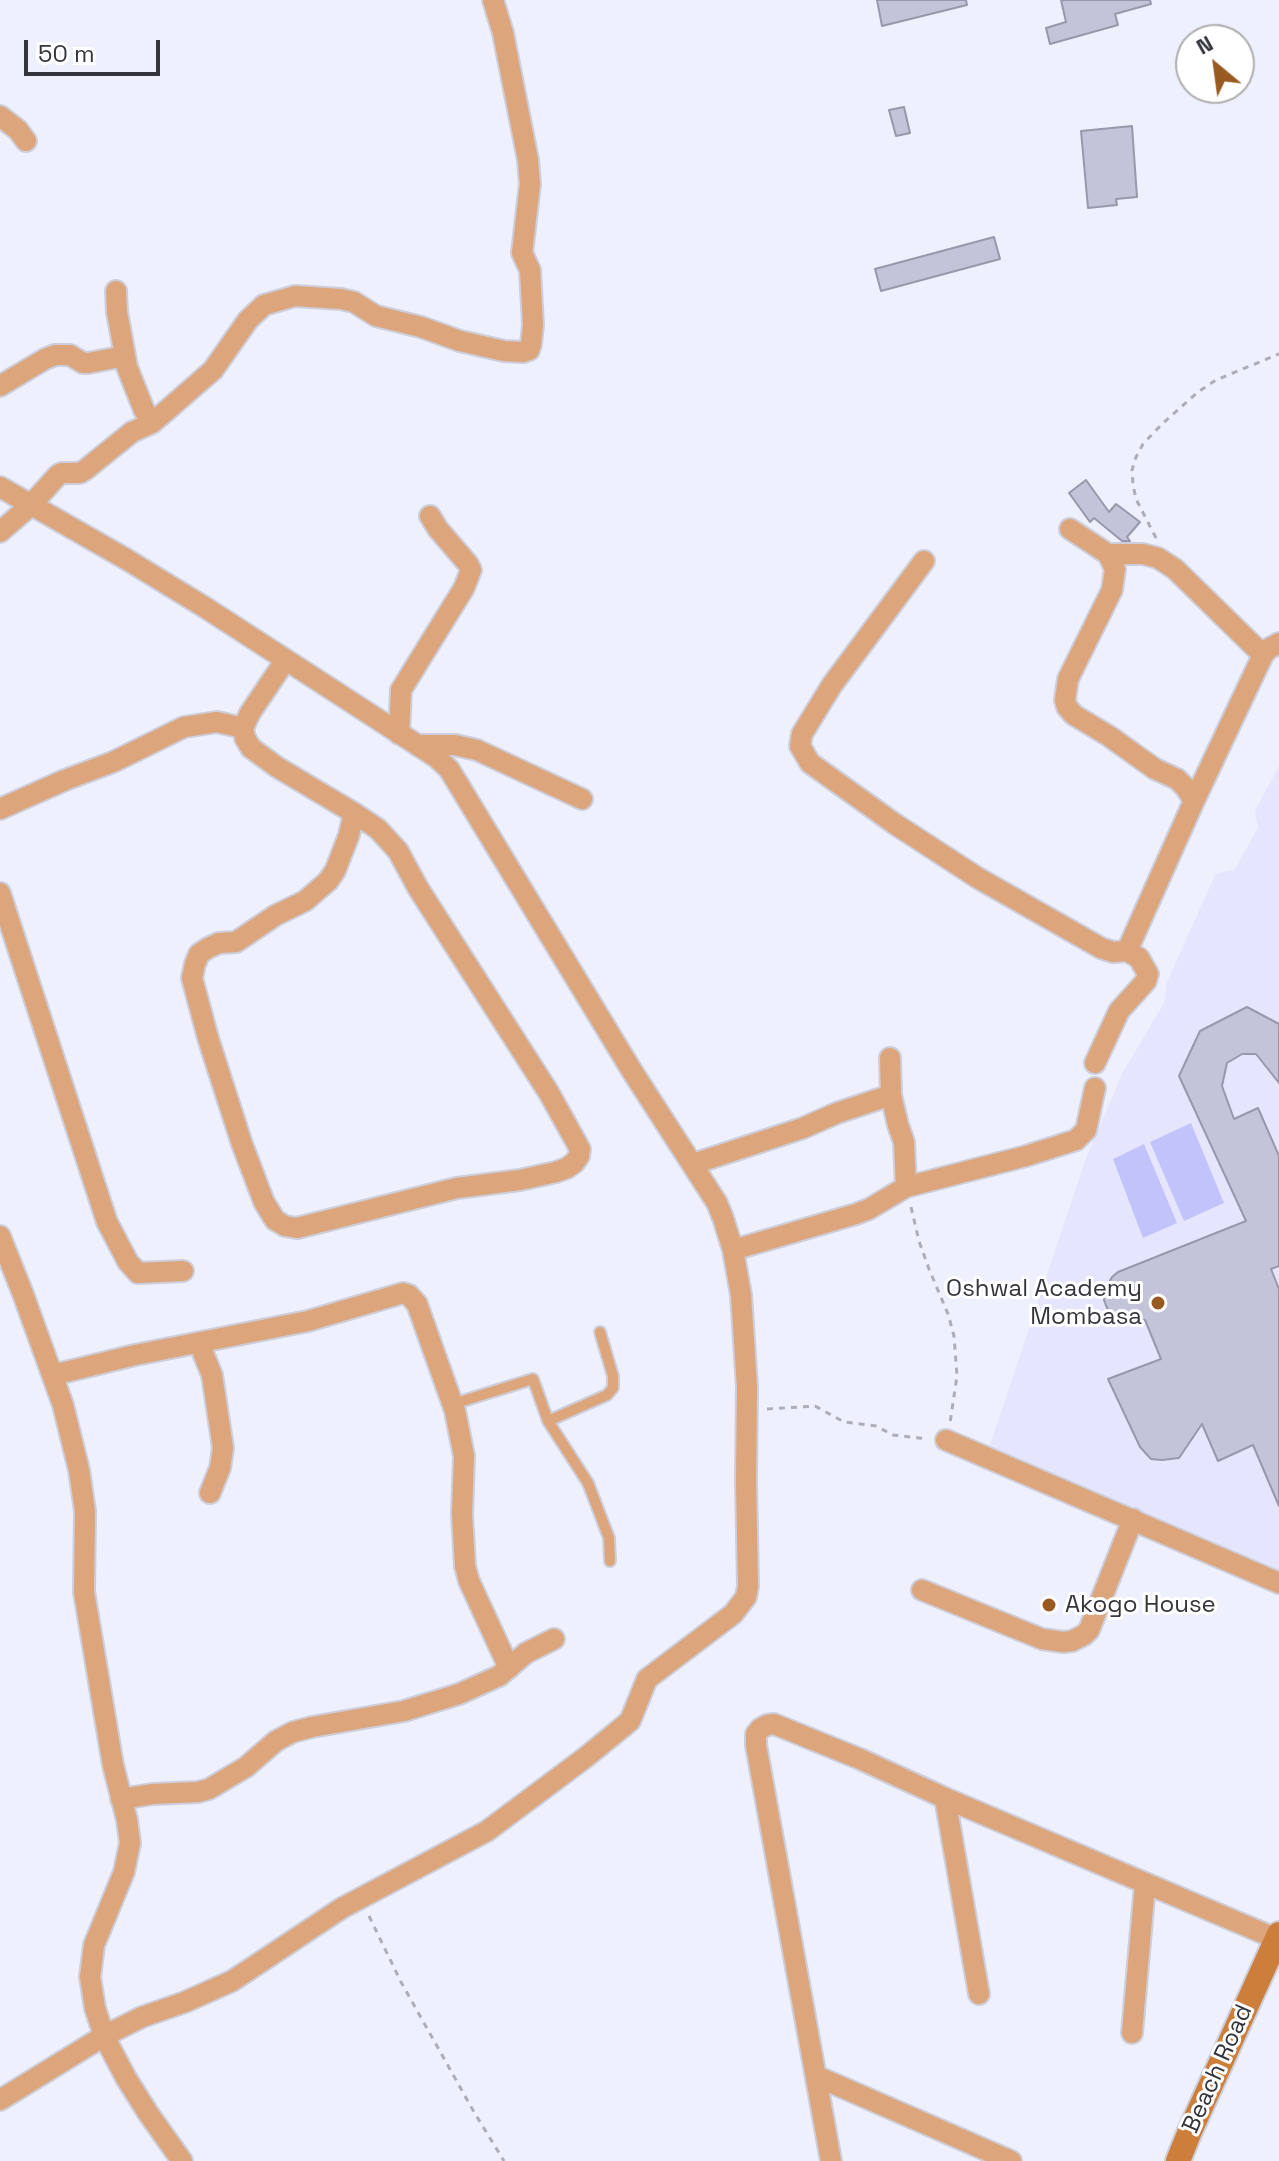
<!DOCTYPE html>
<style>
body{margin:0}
#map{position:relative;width:1279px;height:2161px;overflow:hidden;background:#eff0fd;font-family:"Space Grotesk",sans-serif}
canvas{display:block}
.north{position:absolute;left:1175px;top:24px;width:80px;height:80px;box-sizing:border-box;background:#fff;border:2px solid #aeaeb1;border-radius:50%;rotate:331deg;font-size:22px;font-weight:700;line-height:32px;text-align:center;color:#34353d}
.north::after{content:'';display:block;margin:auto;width:28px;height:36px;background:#995a22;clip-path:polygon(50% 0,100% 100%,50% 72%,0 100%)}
.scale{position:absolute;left:24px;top:40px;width:136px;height:36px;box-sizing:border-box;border:4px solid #34353d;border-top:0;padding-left:10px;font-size:24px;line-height:28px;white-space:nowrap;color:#34353d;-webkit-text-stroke:6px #fff;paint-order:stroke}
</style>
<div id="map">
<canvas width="1279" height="2161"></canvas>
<div class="north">N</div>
<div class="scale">50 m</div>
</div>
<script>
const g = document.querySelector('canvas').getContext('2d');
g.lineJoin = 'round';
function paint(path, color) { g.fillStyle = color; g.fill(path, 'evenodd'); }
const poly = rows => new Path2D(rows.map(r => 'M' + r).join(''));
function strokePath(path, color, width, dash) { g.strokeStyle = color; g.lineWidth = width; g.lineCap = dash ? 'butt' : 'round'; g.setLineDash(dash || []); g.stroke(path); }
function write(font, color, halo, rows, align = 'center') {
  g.font = font + ' "Space Grotesk",sans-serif'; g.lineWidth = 6; g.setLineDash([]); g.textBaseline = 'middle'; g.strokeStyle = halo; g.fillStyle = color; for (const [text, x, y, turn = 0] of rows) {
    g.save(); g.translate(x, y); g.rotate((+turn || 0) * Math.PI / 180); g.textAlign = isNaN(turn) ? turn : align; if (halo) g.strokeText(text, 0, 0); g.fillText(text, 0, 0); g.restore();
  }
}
const built = poly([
 [1279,766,1279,1575,989,1448,1086,1158,1123,1072,1164,1003,1167,982,1216,873,1234,870,1258,828,1255,810]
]);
const green = poly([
 [1191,1123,1224,1203,1184,1221,1150,1142],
 [1144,1144,1177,1223,1143,1238,1113,1159]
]);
const building = poly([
 [877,0,966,0,967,5,882,26,877,0],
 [1061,0,1150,0,1151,4,1115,14,1118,25,1050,44,1046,28,1066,22,1061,0],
 [904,107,910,133,896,136,889,110,904,107],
 [1132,126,1137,197,1116,199,1117,205,1088,208,1081,131,1132,126],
 [994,237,1000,259,881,291,875,269,994,237],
 [1086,480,1109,512,1116,504,1140,522,1127,537,1130,541,1122,541,1094,518,1090,522,1069,493,1086,480],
 [1247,1007,1279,1024,1279,1083,1256,1054,1242,1054,1227,1063,1222,1086,1234,1119,1258,1108,1279,1156,1279,1266,1271,1269,1279,1289,1279,1506,1253,1445,1218,1461,1202,1424,1179,1458,1162,1460,1151,1459,1140,1447,1108,1379,1161,1359,1145,1320,1136,1323,1126,1323,1118,1320,1107,1308,1104,1300,1104,1291,1112,1277,1118,1272,1246,1221,1179,1076,1200,1031,1247,1007]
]);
const path = poly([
 [1156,538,1136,499,1133,485,1132,470,1136,457,1143,444,1162,424,1198,392,1216,380,1279,354],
 [911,1207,919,1241,929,1269,948,1314,954,1336,957,1376,950,1423],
 [767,1409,815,1406,844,1422,876,1426,893,1435,928,1439],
 [369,1916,401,1982,474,2112,504,2161]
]);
const lane = poly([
 [453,1404,533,1379,548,1421,588,1483,609,1538,610,1561],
 [548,1421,607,1395,613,1388,613,1376,600,1332]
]);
const street = poly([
 [0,116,18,130,26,141],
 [116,291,117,312,127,367,144,410,152,423],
 [0,386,45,359,55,355,70,355,83,363,88,363,125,356],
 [0,487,126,559,206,608,436,757,449,769,632,1071,717,1203,723,1218,733,1250,741,1295,747,1387,746,1480,748,1586,746,1597,733,1614,647,1679,630,1721,586,1757,487,1831,342,1908,232,1981,185,2002,142,2017,104,2036,0,2100],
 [1070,529,1108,554,1115,569,1112,590,1068,679,1065,700,1067,707,1074,715,1109,736,1155,769,1177,779,1186,788,1194,801],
 [0,532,31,505,58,475,62,473,80,473,85,470,132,432,152,423,166,411,213,370,248,320,264,305,295,296,341,299,354,302,376,316,421,327,460,341,504,351,523,352,529,350,531,344,533,325,530,270,522,253,530,184,528,160,503,33,493,0],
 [1108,554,1143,554,1158,558,1175,569,1263,655],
 [924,561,832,685,802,734,800,746,810,763,895,824,978,878,1101,948,1113,952,1127,951,1139,958,1148,974,1146,981,1119,1011,1095,1063],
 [285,661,250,713,243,728,245,738,251,748,277,767,354,813,378,829,398,851,418,888,549,1093,580,1149,579,1156,574,1163,567,1168,556,1172,520,1180,457,1188,297,1228,285,1226,275,1220,264,1202,242,1144,208,1038,192,978,195,964,199,954,208,948,219,943,236,942,276,915,305,901,328,881,335,871,349,835,354,813],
 [399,734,401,690,464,588,471,570,468,564,438,529,430,516],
 [417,745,455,745,477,750,582,799],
 [0,809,65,780,113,762,184,727,217,722,243,728],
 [0,893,107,1222,128,1262,138,1273,183,1271],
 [1127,951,1194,801,1263,655,1268,649,1279,643],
 [890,1058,891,1095,898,1125,904,1142,906,1187],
 [693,1164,803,1128,837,1113,891,1095],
 [0,1236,23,1294,63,1405,79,1470,85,1511,84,1592,113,1765,127,1820,130,1843,124,1872,94,1945,90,1977,95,2008,104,2036,126,2078,148,2113,182,2161],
 [733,1250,856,1214,869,1209,906,1187,1026,1156,1076,1140,1086,1130,1095,1088],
 [199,1343,212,1375,223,1448,220,1468,210,1493],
 [53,1375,135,1355,308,1321,393,1296,403,1293,409,1295,417,1304,455,1411,464,1456,462,1514,465,1566,469,1581,509,1668],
 [946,1440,1279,1583],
 [922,1590,1042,1639,1063,1642,1072,1641,1084,1635,1089,1630,1133,1519],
 [945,1798,979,1994],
 [121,1799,153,1794,198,1792,209,1789,246,1767,276,1741,293,1732,312,1727,404,1711,459,1694,499,1676,526,1653,554,1639],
 [1132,2033,1145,1884],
 [816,2076,1011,2161],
 [831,2161,756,1745,756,1734,760,1729,767,1725,774,1724,860,1759,945,1798,1277,1939]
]);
const secondary = poly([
 [1178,2161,1190,2131,1279,1934]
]);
const markers = [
 [1158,1303,8,"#995a22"],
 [1049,1605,8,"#995a22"]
];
const poiNames = [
 ["Oshwal Academy",1142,1289],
 ["Mombasa",1142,1317],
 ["Akogo House",1065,1605,"left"]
];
const streetNames = [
 ["Beach Road",1218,2069,-66]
];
paint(built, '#e5e6fe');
paint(green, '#c2c3fb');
paint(building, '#c3c4da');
strokePath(building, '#9798ac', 2);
strokePath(lane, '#cdceda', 14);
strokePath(street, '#cdceda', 24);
strokePath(secondary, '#cdceda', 28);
strokePath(path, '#acadb9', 3, [6, 6]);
strokePath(lane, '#dca57c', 10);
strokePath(street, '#dca57c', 20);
strokePath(secondary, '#cd7e3a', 24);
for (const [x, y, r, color] of markers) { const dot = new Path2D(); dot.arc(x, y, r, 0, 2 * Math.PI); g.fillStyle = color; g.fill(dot); strokePath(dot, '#fff', 3); }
write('24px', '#34353d', '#fff', poiNames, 'right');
write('24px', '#34353d', '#fff', streetNames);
</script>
